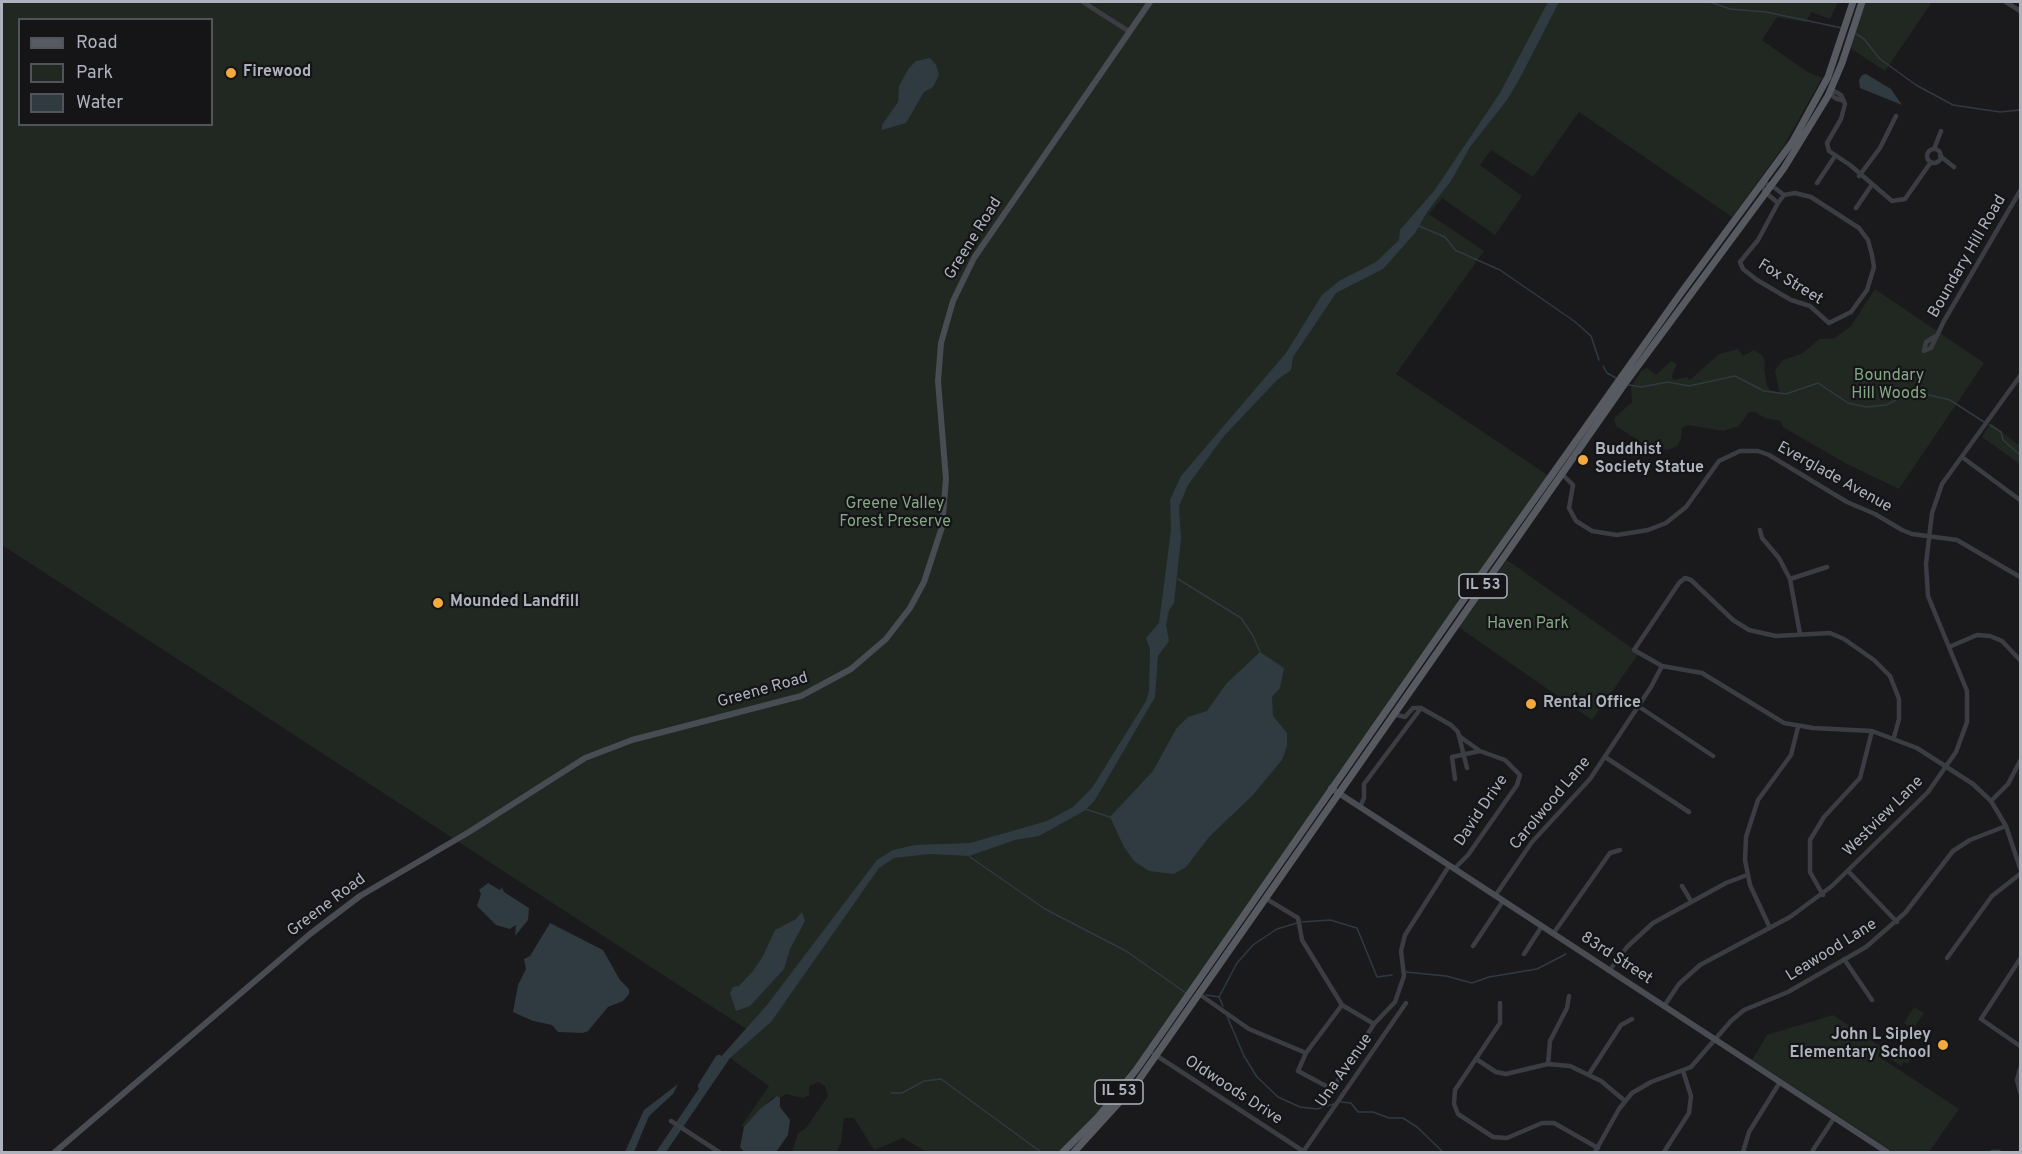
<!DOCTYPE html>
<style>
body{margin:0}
#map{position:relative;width:2022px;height:1154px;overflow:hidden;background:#1a1a1d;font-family:Overpass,sans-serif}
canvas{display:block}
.frame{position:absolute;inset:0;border:3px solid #adb2bc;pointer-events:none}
.legend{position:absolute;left:18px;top:18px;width:195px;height:108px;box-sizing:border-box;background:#151518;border:2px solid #52545a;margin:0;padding:8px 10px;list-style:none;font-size:18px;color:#adb2bc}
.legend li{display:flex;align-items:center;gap:12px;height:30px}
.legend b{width:30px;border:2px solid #52545a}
</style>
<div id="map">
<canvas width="2022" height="1154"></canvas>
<div class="frame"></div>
<ul class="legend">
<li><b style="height:8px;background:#575a61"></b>Road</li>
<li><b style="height:16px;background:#202821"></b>Park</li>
<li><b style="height:16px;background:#303a41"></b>Water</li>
</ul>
</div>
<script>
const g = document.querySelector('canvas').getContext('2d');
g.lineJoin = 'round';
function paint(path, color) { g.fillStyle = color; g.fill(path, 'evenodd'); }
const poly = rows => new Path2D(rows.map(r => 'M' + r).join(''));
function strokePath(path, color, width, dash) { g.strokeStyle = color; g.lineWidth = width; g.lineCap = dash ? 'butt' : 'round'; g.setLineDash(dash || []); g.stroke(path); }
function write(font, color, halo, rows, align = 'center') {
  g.font = font + ' Overpass,sans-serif'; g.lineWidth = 4.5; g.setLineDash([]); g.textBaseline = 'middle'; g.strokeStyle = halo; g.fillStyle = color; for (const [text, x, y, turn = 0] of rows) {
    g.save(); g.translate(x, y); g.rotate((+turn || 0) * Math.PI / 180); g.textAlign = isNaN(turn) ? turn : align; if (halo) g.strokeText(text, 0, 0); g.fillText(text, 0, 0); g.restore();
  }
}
const green = poly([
 [2,2,1838,2,1830,19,1811,12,1806,22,1777,17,1762,40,1806,71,1822,78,1785,144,1732,217,1579,112,1533,177,1491,150,1480,165,1522,196,1495,235,1442,198,1429,214,1484,251,1396,374,1549,476,1137,1062,1095,1116,1059,1152,927,1152,903,1138,874,1150,854,1118,844,1118,841,1143,836,1152,792,1152,798,1133,806,1128,828,1096,825,1086,818,1082,809,1086,809,1095,803,1098,786,1094,780,1098,773,1097,744,1127,742,1125,769,1086,730,1058,754,1034,2,545],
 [20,20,212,20,212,124,20,124],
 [1865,2,1932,2,1885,71,1850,48],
 [1875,289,1984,363,1899,489,1845,463,1783,427,1780,421,1765,418,1755,412,1749,412,1739,426,1723,431,1688,425,1682,428,1681,439,1677,446,1668,450,1644,444,1616,426,1614,418,1632,402,1631,388,1641,371,1647,368,1656,375,1671,361,1677,364,1672,375,1673,380,1687,377,1690,380,1719,354,1738,349,1743,356,1754,350,1762,355,1765,362,1764,368,1767,386,1770,390,1779,392,1775,370,1783,360,1801,354,1820,339,1835,338,1851,326],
 [1991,423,2018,445,2020,442,2020,464,1982,437],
 [1507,560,1639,653,1592,720,1457,626],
 [1914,1007,1924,1013,1913,1029,1904,1023],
 [1833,1015,1883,1048,1878,1056,1959,1109,1929,1152,1894,1152,1752,1060,1767,1035],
 [1905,1049,1914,1055,1907,1064,1904,1062,1901,1066,1891,1059,1894,1055,1899,1057]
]);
const water = poly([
 [1548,2,1559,2,1520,78,1507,100,1470,147,1451,181,1427,212,1415,233,1383,269,1336,293,1293,357,1291,370,1277,380,1224,436,1188,485,1179,506,1181,539,1174,603,1169,610,1166,625,1169,641,1158,656,1155,697,1095,800,1084,811,1039,836,1015,840,969,856,930,854,894,858,879,868,771,1022,730,1058,666,1152,656,1152,719,1059,767,1005,877,860,893,850,915,845,970,843,1047,821,1073,807,1092,788,1146,701,1149,691,1150,649,1146,638,1159,623,1171,530,1170,500,1181,476,1286,353,1322,295,1339,281,1376,262,1399,240,1400,230,1434,191,1500,93],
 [930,58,936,65,939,75,933,87,924,92,906,123,882,130,882,125,898,102,899,86,909,68,916,61],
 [1866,74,1891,89,1902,105,1860,88,1859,80,1862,75],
 [1260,652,1284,668,1280,688,1272,697,1273,716,1287,733,1287,746,1282,760,1252,796,1210,836,1186,867,1174,874,1149,871,1134,861,1124,847,1110,817,1153,771,1176,729,1188,717,1207,711,1226,684],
 [488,883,500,890,502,887,504,892,529,908,528,920,515,936,516,925,510,929,496,925,477,906,481,894,479,890],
 [802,912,805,921,790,949,784,969,750,1006,736,1011,730,993,733,987,739,986,753,971,763,956,775,930,796,919],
 [550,923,603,950,620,980,629,989,629,994,623,1001,608,1007,588,1031,583,1033,558,1032,552,1025,533,1021,513,1012,518,985,526,969,524,959,530,956],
 [678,1084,673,1094,649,1116,634,1152,625,1152,644,1110],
 [777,1096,780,1098,780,1107,790,1120,788,1135,776,1152,744,1152,740,1147,744,1127,760,1109]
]);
const stream = poly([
 [1710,2,1730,9,1766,12,1842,28],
 [1856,34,1864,39,1880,59,1916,85,1953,105,2000,112,2020,110],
 [1419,226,1445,237,1456,251],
 [1457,251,1500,270,1574,321,1591,336,1599,360],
 [1603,366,1607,373,1616,378],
 [1629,385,1641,387,1668,382,1689,386,1735,376,1764,391,1786,394,1818,383,1848,403,1866,407,1886,405,1902,397,1929,395,1950,400,1984,422],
 [1990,425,2001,432,2003,440,2020,455],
 [1178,579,1241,618,1253,636,1260,652],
 [1085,809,1110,817],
 [970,857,1045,909,1126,951,1186,993],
 [1302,922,1330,920,1357,928,1377,977,1392,975],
 [1406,972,1446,976,1472,983,1489,977,1537,969,1566,954],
 [1206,995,1219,997,1223,1006],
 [1219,997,1237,963,1253,945,1277,929,1297,923],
 [1227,1016,1244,1056,1257,1077,1278,1097,1300,1107,1317,1109,1334,1104],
 [891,1093,902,1093,924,1081,941,1079,1041,1152],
 [1341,1102,1351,1103,1358,1112,1373,1112,1389,1118,1403,1118,1417,1127,1443,1152]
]);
const river = poly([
 [702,1086,719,1059]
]);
const street = poly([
 [1083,2,1130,32],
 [2006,2,2020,11],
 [1829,92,1834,91,1841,95,1845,104,1841,119,1827,143,1829,151,1850,165,1892,201,1905,199,1931,162],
 [1829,92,1835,98,1844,101],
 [1934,149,1941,131],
 '1927 156a7 7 0 1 1 14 0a7 7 0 1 1-14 0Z',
 [1940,156,1954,167],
 [1859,176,1880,148,1896,116],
 [1817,183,1835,156],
 [1795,193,1811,197,1859,228,1868,240,1872,255,1874,267,1867,290,1851,312,1829,323,1810,306,1791,300,1757,280,1743,269,1740,262,1758,240,1778,203,1784,195,1795,193],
 [1778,203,1765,192,1761,183,1771,185,1784,195],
 [1856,208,1871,186],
 [1936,336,1926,342,1924,351,1931,348,1944,321,2020,191],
 [1962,457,2020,500],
 [1562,474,1573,485,1569,508,1576,521,1592,531,1617,535,1648,530,1666,523,1686,507,1719,461,1740,451,1758,451,1769,455,1847,502,1875,514,1902,530,1912,534,1957,540,2020,577],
 [1760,530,1762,538,1779,558,1790,579,1800,634],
 [1790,579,1827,567],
 [1949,647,1977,635,1990,636,2002,641,2020,660],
 [1638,706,1713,756],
 [1393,714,1405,717,1413,708,1421,708,1451,725,1458,732,1467,768],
 [1459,736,1480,751],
 [1894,737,1899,719,1899,699,1890,676,1874,660,1844,639,1830,633,1776,636,1749,630,1733,620,1691,580,1685,578,1679,583,1634,650,1662,666,1702,673,1784,723,1813,728,1872,731,1917,748,1973,784,1991,801,2006,826,2020,868],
 [1605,757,1689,812],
 [1991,801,2008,784,2020,761],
 [1360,807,1364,798,1364,784,1421,708],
 [1454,869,1468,855,1517,785,1520,775,1505,760,1480,751,1452,757,1455,779],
 [1848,871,1897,922],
 [1682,886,1691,901],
 [1823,895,1810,872,1810,840,1824,817,1860,778,1872,731],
 [1495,896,1532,842,1590,779,1651,687,1662,666],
 [1265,898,1298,918,1302,940,1342,1005,1374,1024],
 [1770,928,1750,885,1745,860,1746,837,1758,800,1791,755,1798,727],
 [1553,934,1610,853,1620,850],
 [1473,946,1503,901],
 [1524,954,1542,926],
 [1947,958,1992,896,2020,874],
 [1844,959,1872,1000],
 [2020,959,1981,1019,2020,1046],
 [1609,971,1627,947,1653,923,1726,883,1747,875],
 [1199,994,1249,1029,1306,1053],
 [1500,1003,1500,1023,1455,1090,1454,1104,1458,1114,1493,1137,1507,1138,1542,1123,1554,1123,1598,1148],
 [1342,1005,1306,1053,1298,1071,1326,1086,1335,1085,1374,1024,1395,1002,1404,976,1401,951,1405,935,1449,866],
 [1664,1006,1679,984,1700,965,1790,917,1832,886,1928,792,1956,752,1967,722,1967,691,1928,596,1926,564,1932,513,1942,484,2020,376],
 [1154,1054,1303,1151],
 [1476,1059,1496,1072,1506,1074,1548,1064,1570,1066,1601,1081,1625,1101],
 [1548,1064,1550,1041,1567,1008,1569,996],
 [2020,1069,2017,1080,2020,1092],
 [1589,1074,1621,1025,1632,1019],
 [671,1121,719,1152],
 [1813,1150,1834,1118],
 [1303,1152,1406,1003],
 [1595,1152,1619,1109,1632,1093,1651,1082,1691,1067,1731,1021,1744,1010,1788,992,1866,947,1905,913,1953,851,1970,840,2006,826],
 [1664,1152,1689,1113,1691,1096,1683,1071],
 [1743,1152,1749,1132,1780,1082],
 [1992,1152,1999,1152]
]);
const secondary = poly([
 [1331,788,1887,1152],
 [55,1152,310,934,360,896,469,832,585,758,632,740,801,696,851,669,886,639,910,608,924,582,942,527,946,479,938,381,941,343,953,301,974,258,1150,2]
]);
const primary = poly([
 [1063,1152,1098,1117,1136,1070,1478,579,1681,293,1793,141,1828,77,1853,2],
 [1074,1152,1136,1084,1626,382,1784,168,1828,96,1842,63,1862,2]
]);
const markers = [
 [231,73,6,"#f2aa3c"],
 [1583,460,6,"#f2aa3c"],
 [438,603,6,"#f2aa3c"],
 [1531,704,6,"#f2aa3c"],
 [1943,1045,6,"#f2aa3c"]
];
const shields = [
 [1483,586,48],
 [1119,1092,48]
];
const shieldNames = [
 ["IL 53",1483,586],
 ["IL 53",1119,1092]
];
const poiNames = [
 ["Firewood",243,73],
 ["Buddhist",1595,451],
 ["Society Statue",1595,469],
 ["Mounded Landfill",450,603],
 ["Rental Office",1543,704],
 ["John L Sipley",1931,1036,"right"],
 ["Elementary School",1931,1054,"right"]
];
const streetNames = [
 ["Greene Road",974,239,-58],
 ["Boundary Hill Road",1968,257,-60],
 ["Fox Street",1790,283,31],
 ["Everglade Avenue",1834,478,29],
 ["Greene Road",763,691,-16],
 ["Carolwood Lane",1551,804,-50],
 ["David Drive",1482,811,-56],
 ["Westview Lane",1884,817,-45],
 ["Greene Road",327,906,-37],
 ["Leawood Lane",1832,951,-32],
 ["83rd Street",1616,959,33],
 ["Una Avenue",1345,1071,-55],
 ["Oldwoods Drive",1233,1091,33]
];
const parkNames = [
 ["Boundary",1889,377],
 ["Hill Woods",1889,395],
 ["Greene Valley",895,505],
 ["Forest Preserve",895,523],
 ["Haven Park",1528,625]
];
paint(green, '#202821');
paint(water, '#303a41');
strokePath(stream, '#303a41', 1.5);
strokePath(river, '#303a41', 8);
strokePath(street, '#3b3d42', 4.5);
strokePath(secondary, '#494c52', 6);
strokePath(primary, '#575a61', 7);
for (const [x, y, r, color] of markers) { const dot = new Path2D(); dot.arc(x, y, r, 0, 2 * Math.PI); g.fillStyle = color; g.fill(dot); strokePath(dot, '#151518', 2); }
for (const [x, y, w] of shields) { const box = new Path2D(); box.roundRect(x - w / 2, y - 12, w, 24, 4.5); g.fillStyle = '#151518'; g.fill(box); strokePath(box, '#adb2bc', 1.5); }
write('bold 15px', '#adb2bc', null, shieldNames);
write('bold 16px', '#adb2bc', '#151518', poiNames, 'left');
write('16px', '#adb2bc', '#151518', streetNames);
write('16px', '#84a784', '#151518', parkNames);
</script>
